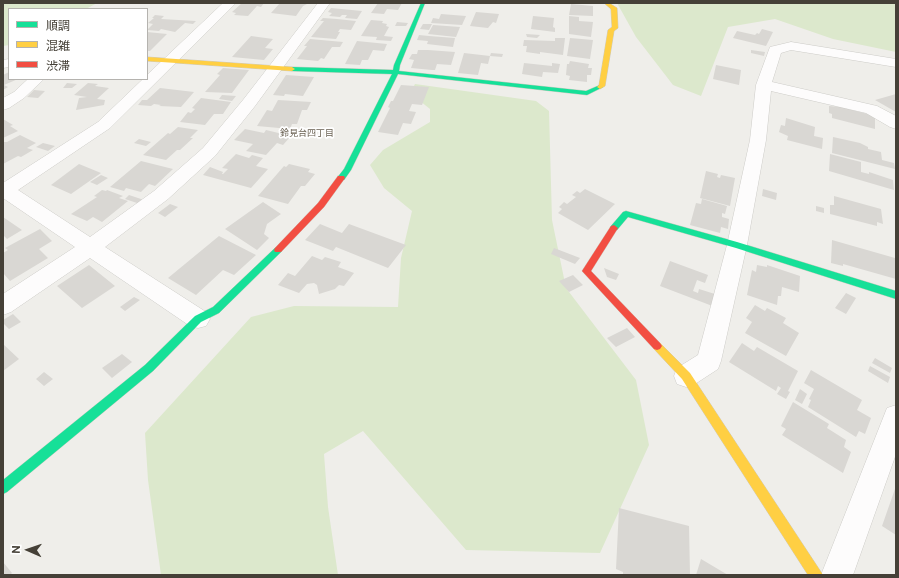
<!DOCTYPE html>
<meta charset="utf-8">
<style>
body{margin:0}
#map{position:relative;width:899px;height:578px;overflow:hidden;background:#efeeea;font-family:"Public Sans","Noto Sans JP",sans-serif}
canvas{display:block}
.frame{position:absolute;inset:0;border:4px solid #454037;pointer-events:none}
.legend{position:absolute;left:8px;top:8px;width:140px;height:72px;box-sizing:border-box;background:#fff;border:1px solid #b5b3af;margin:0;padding:5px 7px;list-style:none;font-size:12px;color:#454037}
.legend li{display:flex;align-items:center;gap:8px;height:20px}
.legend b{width:20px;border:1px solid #b5b3af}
.north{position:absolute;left:8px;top:530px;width:40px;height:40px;-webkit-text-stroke:3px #fff;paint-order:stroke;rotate:272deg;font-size:11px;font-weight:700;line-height:16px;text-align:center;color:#454037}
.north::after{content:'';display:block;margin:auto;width:14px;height:18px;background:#454037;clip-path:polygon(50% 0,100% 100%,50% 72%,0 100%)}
</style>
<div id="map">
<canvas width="899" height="578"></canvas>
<div class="frame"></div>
<ul class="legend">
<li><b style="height:5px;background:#16e098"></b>順調</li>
<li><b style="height:5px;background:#ffcf43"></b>混雑</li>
<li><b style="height:5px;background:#f24e42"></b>渋滞</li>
</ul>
<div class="north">N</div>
</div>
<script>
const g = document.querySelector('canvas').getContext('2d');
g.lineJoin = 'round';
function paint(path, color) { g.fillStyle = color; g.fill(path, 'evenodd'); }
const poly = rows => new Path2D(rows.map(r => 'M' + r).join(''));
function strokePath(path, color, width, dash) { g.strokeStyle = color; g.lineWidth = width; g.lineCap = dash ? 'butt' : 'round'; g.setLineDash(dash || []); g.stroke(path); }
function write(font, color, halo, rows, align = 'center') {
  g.font = font + ' "Public Sans","Noto Sans JP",sans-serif'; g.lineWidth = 3.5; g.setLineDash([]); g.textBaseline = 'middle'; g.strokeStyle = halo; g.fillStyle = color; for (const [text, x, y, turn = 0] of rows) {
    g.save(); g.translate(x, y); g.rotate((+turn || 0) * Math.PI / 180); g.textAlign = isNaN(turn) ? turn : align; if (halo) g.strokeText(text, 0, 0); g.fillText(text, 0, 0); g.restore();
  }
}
const green = poly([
 [3,3,97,3,86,9,9,9,9,45,3,46],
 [617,3,896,3,896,52,833,39,775,19,728,27,701,96,673,85,636,37],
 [415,84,536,101,549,111,552,220,566,288,636,380,649,445,600,553,466,550,363,431,324,454,328,507,338,575,161,575,148,480,145,433,251,317,294,306,398,307,401,258,412,211,384,188,370,165,383,150,430,122,430,109,410,93]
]);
const building = poly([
 [242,3,264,3,261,7,257,6,248,16,234,15,236,13,232,12],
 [280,3,290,3,307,4,303,6,296,16,271,13],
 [378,3,402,3,398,10,387,9,384,14,371,13],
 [571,4,593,6,593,16,569,15],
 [331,8,362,11,357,19,345,18,347,15,342,15,340,17,329,16,332,13,328,12],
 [476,12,499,14,496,23,493,22,488,28,470,26],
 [441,14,466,16,462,25,431,23,433,18,439,19],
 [155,15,164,16,161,19,196,21,193,24,185,23,175,32,161,29,159,31,147,30,153,24,148,23,154,18,152,18],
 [533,16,554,18,553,27,555,28,555,32,531,29],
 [569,16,579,17,579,21,593,22,591,37,569,34],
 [323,18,337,19,356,21,351,30,340,29,338,32,340,32,336,39,311,37,324,21,320,21],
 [371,20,383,21,382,23,387,24,386,26,389,27,384,36,393,37,391,41,376,40,377,37,361,36],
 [397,22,408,23,406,26,395,26],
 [423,24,432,24,429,30,420,29],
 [433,25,460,27,456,37,428,34],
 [762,29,773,32,766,46,733,38,737,31,755,35,757,33,759,34],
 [147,32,167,34,150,51,147,51],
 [526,34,540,35,537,38,527,37],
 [419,35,429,36,455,38,453,47,427,44,428,41,417,40],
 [251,36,273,39,265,48,273,49,264,60,232,57],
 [555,38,565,38,563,55,540,52,540,54,526,52,527,46,523,46,524,40,555,41],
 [570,38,593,40,590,59,567,56],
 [310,39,343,42,340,47,332,47,324,59,321,58,318,61,297,59,307,46,304,46],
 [357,41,387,44,384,51,373,50,368,60,362,60,360,65,345,64],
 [418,50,428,50,455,52,451,65,437,64,435,70,432,70,411,68,414,60,409,59,412,54,417,54],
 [751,50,765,52,764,56,751,53],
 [464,53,490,56,488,64,481,63,478,75,458,73],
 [491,53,503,54,502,57,490,56],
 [570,61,589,64,588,68,592,68,591,75,587,75,587,82,569,80,570,76,566,75,567,64,569,64],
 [524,63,552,66,552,63,560,64,558,73,543,72,542,77,522,74],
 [716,65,741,70,739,85,713,79],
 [223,68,249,70,232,93,205,92,220,75,217,74],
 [9,72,9,79,18,79,4,85,8,87,3,90,3,75],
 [286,75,314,77,303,96,285,94,284,96,273,95],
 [67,83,77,84,72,88,63,88],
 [88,83,98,84,95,86,109,88,97,99,105,100,104,105,76,110,79,98,87,97,74,95],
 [401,85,429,87,422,105,412,104,409,111,416,112,411,124,403,123,398,135,378,132,390,108,388,107,391,101,393,101],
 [160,88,194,92,181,107,159,106,161,105,154,104,151,106,138,105,142,100,147,100],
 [34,90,45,91,38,98,27,97],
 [896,94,896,112,875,100],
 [222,95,236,96,232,101,219,99],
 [201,98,231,102,223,114,214,114,205,125,180,122,188,112,191,113,195,109,192,108],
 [278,100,311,102,307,110,302,110,297,124,292,124,290,129,257,126,267,110,272,111],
 [829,106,841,107,875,116,875,129,832,118,832,114,829,113],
 [786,118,815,127,814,136,823,138,822,149,787,140,788,136,779,132,781,125,785,126],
 [3,119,13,125,10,126,18,131,3,138],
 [178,127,198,130,190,138,193,138,180,150,177,150,166,160,143,155,168,133,170,134],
 [245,129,264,133,266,130,291,136,283,145,277,143,266,155,246,151,253,144,234,140],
 [20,135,36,143,27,148,33,150,21,157,18,156,3,164,3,142,7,142],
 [833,137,860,143,868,147,868,149,881,152,882,160,894,163,895,169,832,153],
 [139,139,151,142,146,146,134,143],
 [43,143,55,146,48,151,36,147],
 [236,154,249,158,252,155,263,158,256,166,268,169,251,188,203,175,210,167,223,172,222,174,223,174,228,169,222,168],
 [830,154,861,162,861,172,869,174,869,172,893,180,894,190,829,171],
 [141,161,173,169,155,186,149,184,141,192,126,188,124,191,110,187],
 [79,164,101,173,71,194,51,185],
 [289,164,310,169,308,172,315,174,305,186,301,186,288,204,258,196,284,166,286,167],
 [706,171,718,174,717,177,720,178,721,175,735,178,730,206,700,198],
 [101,175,108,178,97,185,90,182],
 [585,189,615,204,588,230,558,213,562,209,559,207,564,202,567,204,576,197,572,195,577,191,580,193],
 [763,189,777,193,776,200,762,196],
 [102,190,106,191,107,190,123,196,119,198,128,201,102,222,93,217,87,221,71,214,97,197,94,196],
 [129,195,144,200,140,204,125,199],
 [834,196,881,209,883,224,877,222,877,226,830,214,830,205,834,205],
 [702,199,727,206,725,214,722,213,722,217,729,219,728,229,721,227,720,233,690,225,696,203,701,204],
 [263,202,281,214,267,224,264,234,269,238,257,250,225,229],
 [170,204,178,207,165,217,158,213],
 [816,206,824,208,824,213,816,211],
 [3,217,22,230,7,239,3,235],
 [320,224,342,233,349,224,406,245,388,268,336,247,333,251,305,240],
 [40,229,52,241,39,249,48,258,10,281,3,273,3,253,8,250,5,248],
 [219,236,256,255,234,275,223,270,196,295,168,278],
 [832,240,895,258,896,279,843,264,843,266,831,263],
 [554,248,580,258,575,264,551,254],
 [312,256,322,260,325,257,341,262,338,267,354,273,344,286,339,285,335,289,319,294,317,285,314,283,307,284,299,293,278,285,288,273,295,276],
 [670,261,708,275,705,283,697,280,693,291,698,293,699,289,718,295,715,307,660,286],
 [89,265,115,286,82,308,57,286],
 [757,265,767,267,767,265,800,276,799,292,782,287,781,296,778,296,777,305,747,295,752,270,756,272],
 [604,268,619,274,616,280,607,277],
 [573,275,583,285,569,292,559,281],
 [846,293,856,298,846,314,835,308],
 [134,297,140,300,125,311,120,307],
 [755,305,765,311,767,308,786,318,783,323,799,333,786,356,745,333,752,322,746,318],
 [13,314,21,322,9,329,3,323,3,320],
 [627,328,635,337,616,347,607,338],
 [742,343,754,351,757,347,798,371,788,391,790,392,786,399,777,394,781,388,778,386,776,391,729,362],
 [3,344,19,359,3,371],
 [122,354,132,362,112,378,102,368],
 [875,358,892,368,890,373,872,363],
 [870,366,890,377,888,383,868,371],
 [811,370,862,400,857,410,871,418,865,434,859,431,856,437,808,407,811,400,809,399,814,389,804,383],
 [44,372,53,379,44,386,36,379],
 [800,389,807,394,802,404,795,400],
 [793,402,829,424,827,428,846,440,844,447,851,452,843,473,782,435,786,429,781,426],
 [896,486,896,535,882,526],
 [619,508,689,526,690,575,623,575,623,572,616,569],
 [701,559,728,575,696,575],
 [3,562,12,573,10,575,3,575]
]);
const street = poly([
 [223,3,236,3,110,128,18,190,90,237,154,191,203,148,243,100,318,3,330,3,255,106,215,156,168,199,105,247,206,312,210,319,206,326,198,328,190,326,90,258,11,312,3,315,3,294,75,247,3,198,3,183,98,122,143,79,147,79,147,75,223,3],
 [791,42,896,59,896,67,791,50,781,53,772,82,877,106,896,116,896,129,890,127,866,113,771,91,766,140,747,245,721,361,718,369,695,384,686,387,677,384,674,376,677,368,698,355,727,245,750,140,756,85,770,47,791,42],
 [9,59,9,67,3,68,3,60,9,59],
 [28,79,44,79,24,98,9,108,3,110,3,98,14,92,28,79],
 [896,405,896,454,853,575,821,575,887,408,896,405]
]);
const fast = poly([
 [421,3,425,3,400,65,399,71,586,91,600,85,603,87,587,95,398,74,351,170,344,180,338,180,337,178,344,169,392,74,292,71,289,69,292,67,393,70,394,65,421,3],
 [626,211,737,242,896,291,896,299,736,248,628,217,617,230,611,230,610,228,611,226,623,212,626,211],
 [278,247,281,248,282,250,281,252,219,313,201,322,153,371,7,492,3,494,3,480,145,365,195,316,213,307,275,248,278,247]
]);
const slow = poly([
 [604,3,609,3,617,8,618,28,614,31,605,86,600,89,597,87,599,85,608,30,612,27,611,9,604,3],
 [147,57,292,67,295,69,292,71,147,61,147,57],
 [657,342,660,343,690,373,823,575,808,575,682,379,654,349,652,346,654,343,657,342]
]);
const jam = poly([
 [338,176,344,176,345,178,324,207,281,252,275,252,274,250,275,248,318,203,338,176],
 [614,225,618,228,591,271,660,343,662,346,660,349,657,350,654,349,582,271,611,226,614,225]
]);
const farNeighbourhoodnames = [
 ["鈴見台四丁目",307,133]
];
paint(green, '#dce8cc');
paint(building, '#d9d7d3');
strokePath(street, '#cdccc8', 1);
strokePath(fast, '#cecbc1', 1);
strokePath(slow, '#cecbc1', 1);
strokePath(jam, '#cecbc1', 1);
paint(street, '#fdfcfc');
paint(fast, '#16e098');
paint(slow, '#ffcf43');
paint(jam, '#f24e42');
write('9px', '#675e4f', '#fff', farNeighbourhoodnames);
</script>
